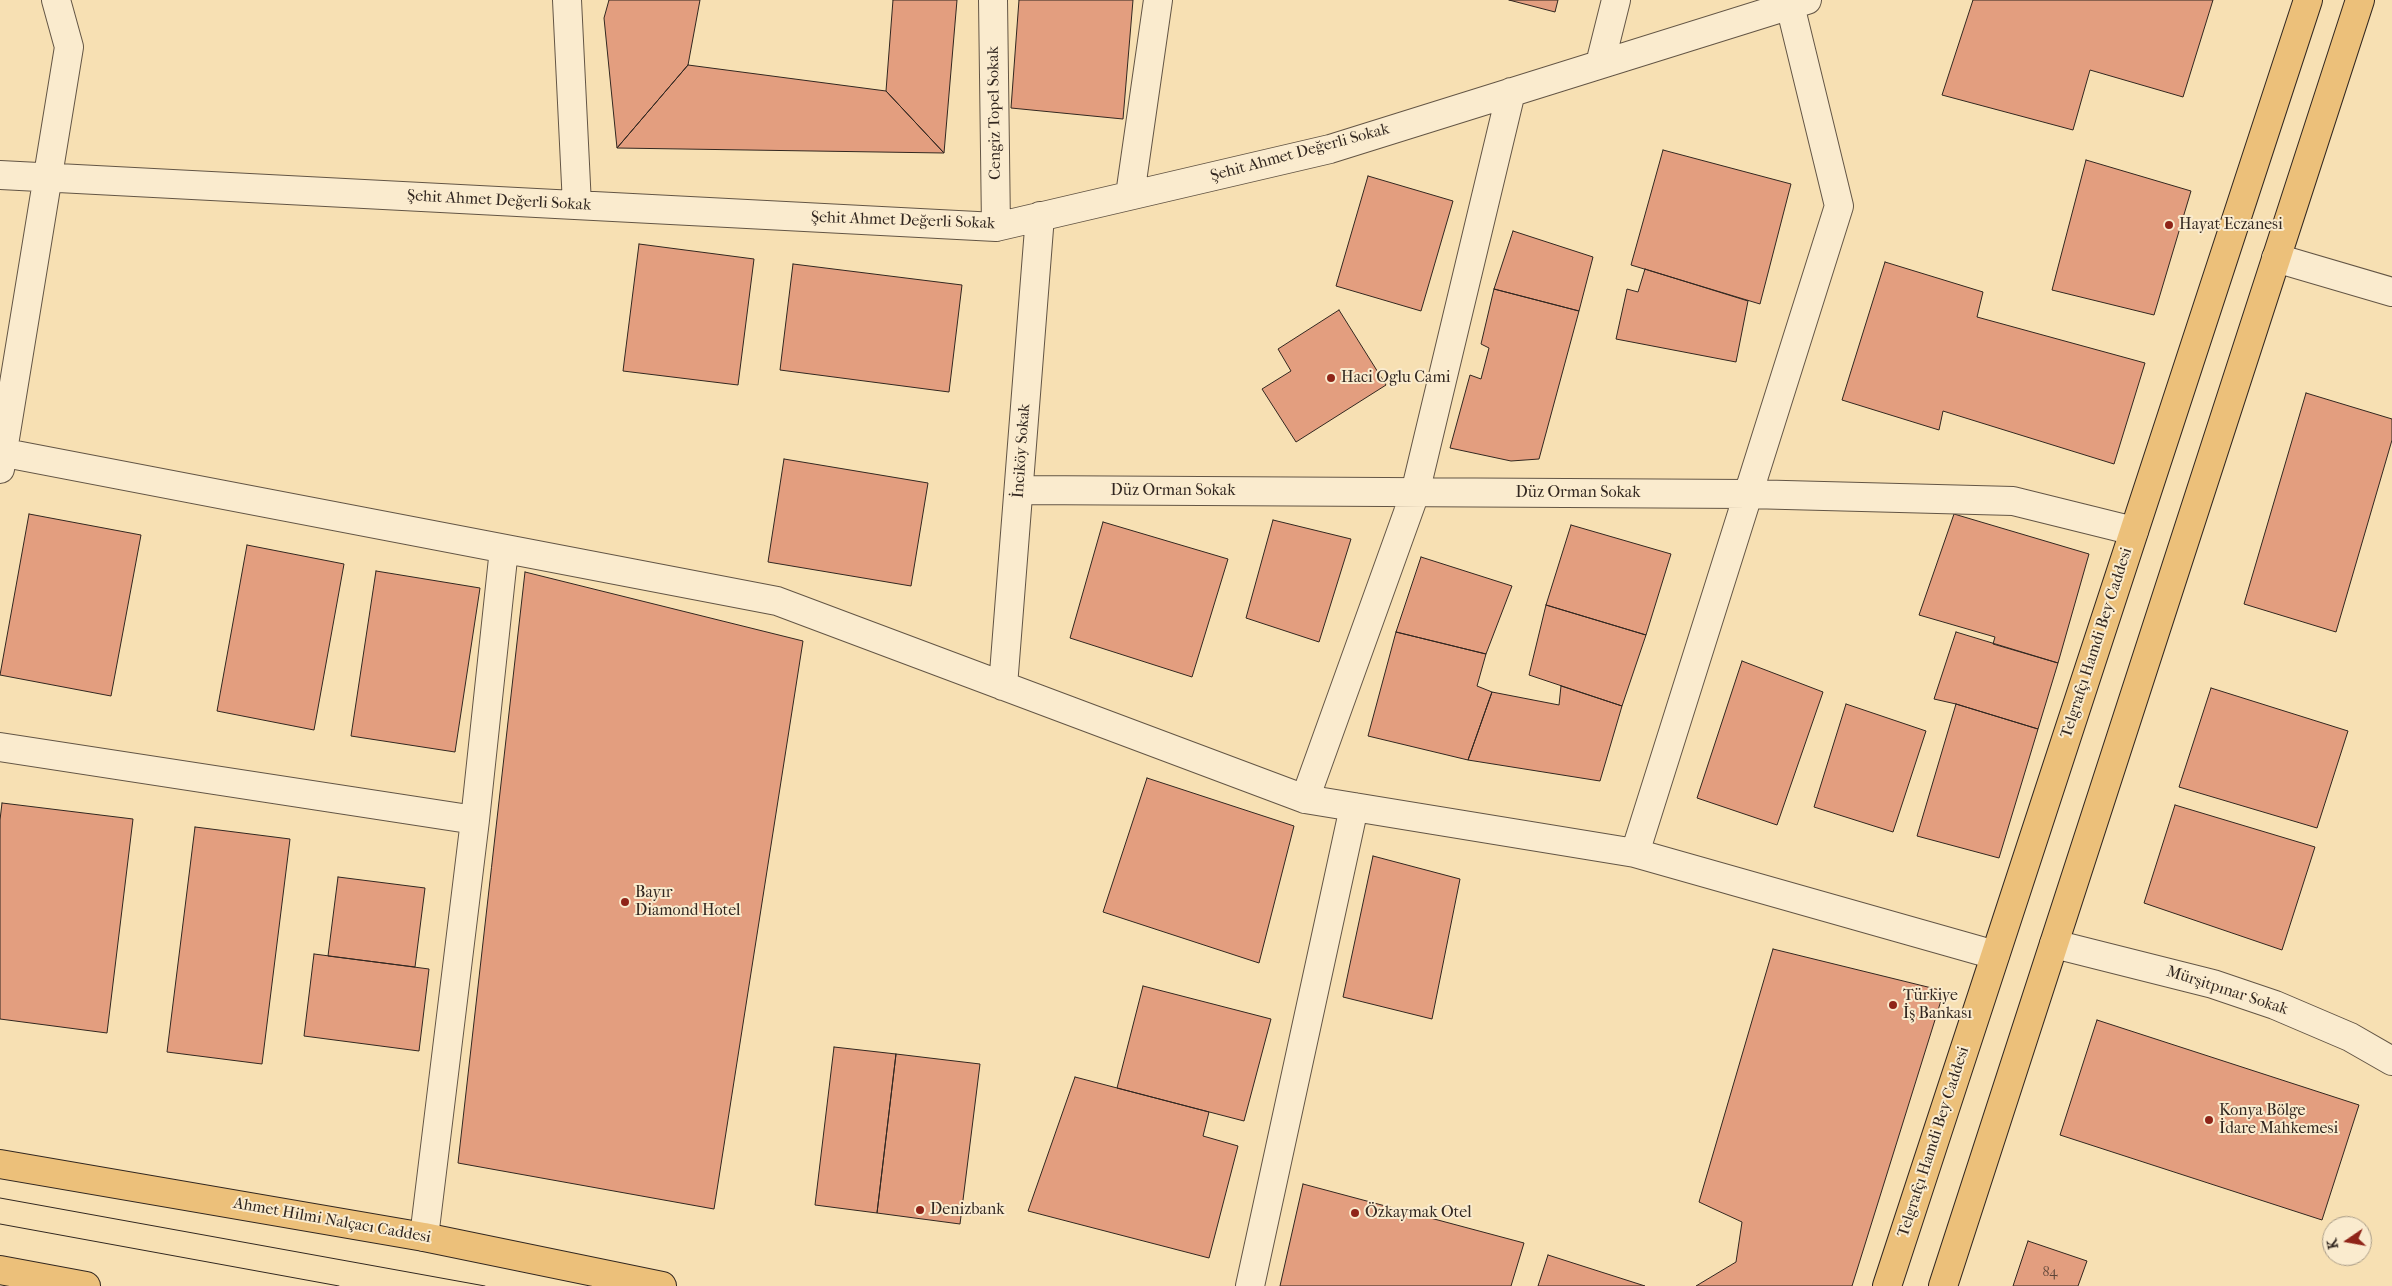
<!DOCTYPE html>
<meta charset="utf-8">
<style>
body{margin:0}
#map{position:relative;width:2392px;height:1286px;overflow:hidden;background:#f7e0b3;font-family:"IM FELL French Canon",serif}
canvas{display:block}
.north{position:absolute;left:2322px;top:1216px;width:50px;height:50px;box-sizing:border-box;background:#faebce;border:1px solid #aa9d88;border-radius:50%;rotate:258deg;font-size:14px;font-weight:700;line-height:20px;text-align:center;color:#322720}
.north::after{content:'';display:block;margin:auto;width:18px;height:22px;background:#8f2418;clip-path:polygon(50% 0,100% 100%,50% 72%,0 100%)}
</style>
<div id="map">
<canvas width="2392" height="1286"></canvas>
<div class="north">K</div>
</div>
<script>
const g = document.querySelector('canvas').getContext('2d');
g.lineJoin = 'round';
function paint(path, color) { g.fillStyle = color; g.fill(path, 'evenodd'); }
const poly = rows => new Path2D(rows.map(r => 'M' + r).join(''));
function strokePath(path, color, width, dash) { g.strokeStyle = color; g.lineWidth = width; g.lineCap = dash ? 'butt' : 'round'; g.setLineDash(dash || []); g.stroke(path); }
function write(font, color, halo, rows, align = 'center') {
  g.font = font + ' "IM FELL French Canon",serif'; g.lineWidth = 4; g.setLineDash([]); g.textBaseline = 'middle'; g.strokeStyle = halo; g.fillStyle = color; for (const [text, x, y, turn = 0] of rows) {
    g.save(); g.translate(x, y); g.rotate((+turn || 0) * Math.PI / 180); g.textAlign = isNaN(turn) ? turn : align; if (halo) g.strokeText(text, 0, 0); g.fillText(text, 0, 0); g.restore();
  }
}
const building = poly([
 [609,0,700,0,688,65,617,148,604,18,609,0],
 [893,0,957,0,944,153,886,91,893,0],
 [1019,0,1133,0,1123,119,1011,108,1019,0],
 [1509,0,1558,0,1555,12,1509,0],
 [1973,0,2213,0,2183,97,2090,70,2073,130,1942,95,1973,0],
 [688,65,886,91,944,153,617,148,688,65],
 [1663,150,1791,184,1760,304,1631,265,1663,150],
 [2086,160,2191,191,2154,315,2052,290,2086,160],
 [1368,176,1453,201,1421,311,1336,286,1368,176],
 [1513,231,1593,257,1579,311,1494,289,1513,231],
 [639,244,754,259,738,385,623,371,639,244],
 [1885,262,1983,292,1977,317,2145,363,2114,464,1943,411,1939,430,1842,400,1885,262],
 [793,264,962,285,949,392,780,370,793,264],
 [1645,269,1748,301,1736,362,1616,339,1627,289,1638,292,1645,269],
 [1494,289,1579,311,1539,459,1511,461,1450,448,1470,375,1481,379,1489,348,1481,344,1494,289],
 [1339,310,1386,385,1296,442,1262,389,1291,371,1278,349,1339,310],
 [2306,393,2392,419,2392,440,2336,632,2244,604,2306,393],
 [784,459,928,483,911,586,768,562,784,459],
 [29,514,141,535,111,696,0,675,29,514],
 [1954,514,2089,554,2058,663,1993,644,1995,637,1919,615,1954,514],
 [1273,520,1351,539,1319,642,1246,618,1273,520],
 [1103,522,1228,559,1192,677,1070,638,1103,522],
 [1571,525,1671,554,1646,635,1546,605,1571,525],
 [247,545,344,564,314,730,217,711,247,545],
 [1421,557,1512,586,1486,654,1396,632,1421,557],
 [376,571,480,588,455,752,351,736,376,571],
 [525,572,803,641,714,1209,458,1163,525,572],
 [1546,605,1646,635,1622,706,1529,675,1546,605],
 [1396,632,1486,654,1477,686,1492,692,1468,760,1368,736,1396,632],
 [1956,632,2058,663,2038,729,1956,704,1934,699,1956,632],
 [1742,661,1823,692,1777,825,1697,798,1742,661],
 [1561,686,1622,706,1600,781,1468,760,1492,692,1559,705,1561,686],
 [2211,688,2348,731,2317,828,2179,787,2211,688],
 [1846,704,1926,731,1893,832,1814,807,1846,704],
 [1956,704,2038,729,1999,858,1917,836,1956,704],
 [1147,778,1294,826,1259,963,1103,912,1147,778],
 [2,803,133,819,107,1033,0,1019,0,820,2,803],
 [2175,805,2315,847,2282,950,2144,903,2175,805],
 [195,827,290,839,262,1064,167,1052,195,827],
 [1373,856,1460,879,1432,1019,1343,997,1373,856],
 [338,877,425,888,415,967,328,956,338,877],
 [1773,949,1944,991,1852,1286,1696,1286,1736,1262,1742,1222,1699,1202,1773,949],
 [314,954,429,969,419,1051,304,1036,314,954],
 [1143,986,1271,1019,1244,1121,1117,1088,1143,986],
 [2097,1020,2359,1105,2322,1220,2060,1135,2097,1020],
 [834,1047,896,1054,877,1213,815,1205,834,1047],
 [896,1054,980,1064,960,1224,877,1213,896,1054],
 [1075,1077,1209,1112,1203,1136,1238,1146,1209,1258,1028,1211,1075,1077],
 [1303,1184,1524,1243,1511,1286,1280,1286,1303,1184],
 [2028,1241,2087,1261,2078,1286,2013,1286,2028,1241],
 [1548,1255,1645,1286,1538,1286,1548,1255]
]);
const minor = poly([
 [567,0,577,205],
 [993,0,996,227],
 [1600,64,1616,0],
 [0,175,996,227,1330,149,1807,0],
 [1130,195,1158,0],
 [2276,258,2392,292],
 [0,452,777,601,1305,799,1635,853,1995,955],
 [0,469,69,47,56,0],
 [1019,490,1748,494,2013,501,2134,531],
 [1003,686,1040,216],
 [0,747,475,820,504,549],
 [1305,799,1415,493,1511,92],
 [1635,853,1839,206,1790,5],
 [2054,944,2213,984,2275,1005,2350,1037,2392,1061],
 [424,1237,475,820],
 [1250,1286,1354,807]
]);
const major = poly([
 [0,1164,424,1237,662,1286],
 [0,1270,86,1286],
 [1887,1286,2308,0],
 [1943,1286,2360,0]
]);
const tram = poly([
 [0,1198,485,1286],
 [0,1224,339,1286]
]);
const markers = [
 [2169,225,5,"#8f2418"],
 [1331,378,5,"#8f2418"],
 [625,902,5,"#8f2418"],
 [1893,1005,5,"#8f2418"],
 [2209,1120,5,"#8f2418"],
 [920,1210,5,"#8f2418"],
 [1355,1213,5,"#8f2418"]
];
const numberNames = [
 ["84",2050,1273]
];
const streetNames = [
 ["Cengiz Topel Sokak",995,113,-91],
 ["Şehit Ahmet Değerli Sokak",1300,153,-15],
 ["Şehit Ahmet Değerli Sokak",499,201,3],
 ["Şehit Ahmet Değerli Sokak",903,221,2],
 ["İnciköy Sokak",1022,451,-86],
 ["Düz Orman Sokak",1173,491],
 ["Düz Orman Sokak",1578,493],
 ["Telgrafçı Hamdi Bey Caddesi",2097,643,-72],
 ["Mürşitpınar Sokak",2227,991,18],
 ["Telgrafçı Hamdi Bey Caddesi",1934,1142,-72],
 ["Ahmet Hilmi Nalçacı Caddesi",332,1221,10]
];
const poiNames = [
 ["Hayat Eczanesi",2179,225],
 ["Haci Oglu Cami",1341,378],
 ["Bayır",635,893],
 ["Diamond Hotel",635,911],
 ["Türkiye",1903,996],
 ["İş Bankası",1903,1014],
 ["Konya Bölge",2219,1111],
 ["İdare Mahkemesi",2219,1129],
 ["Denizbank",930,1210],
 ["Özkaymak Otel",1365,1213]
];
paint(building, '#e39e7f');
strokePath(building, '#322720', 1);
strokePath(minor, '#635545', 30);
strokePath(major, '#322720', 30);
strokePath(minor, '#faebce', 28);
strokePath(major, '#ecc07a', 28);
strokePath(tram, '#322720', 1);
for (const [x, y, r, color] of markers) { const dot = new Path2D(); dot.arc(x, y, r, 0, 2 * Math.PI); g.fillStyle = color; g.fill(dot); strokePath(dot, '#faebce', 2); }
write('14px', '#5e4538', null, numberNames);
write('16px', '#322720', '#faebce', streetNames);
write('16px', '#322720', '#faebce', poiNames, 'left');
</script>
